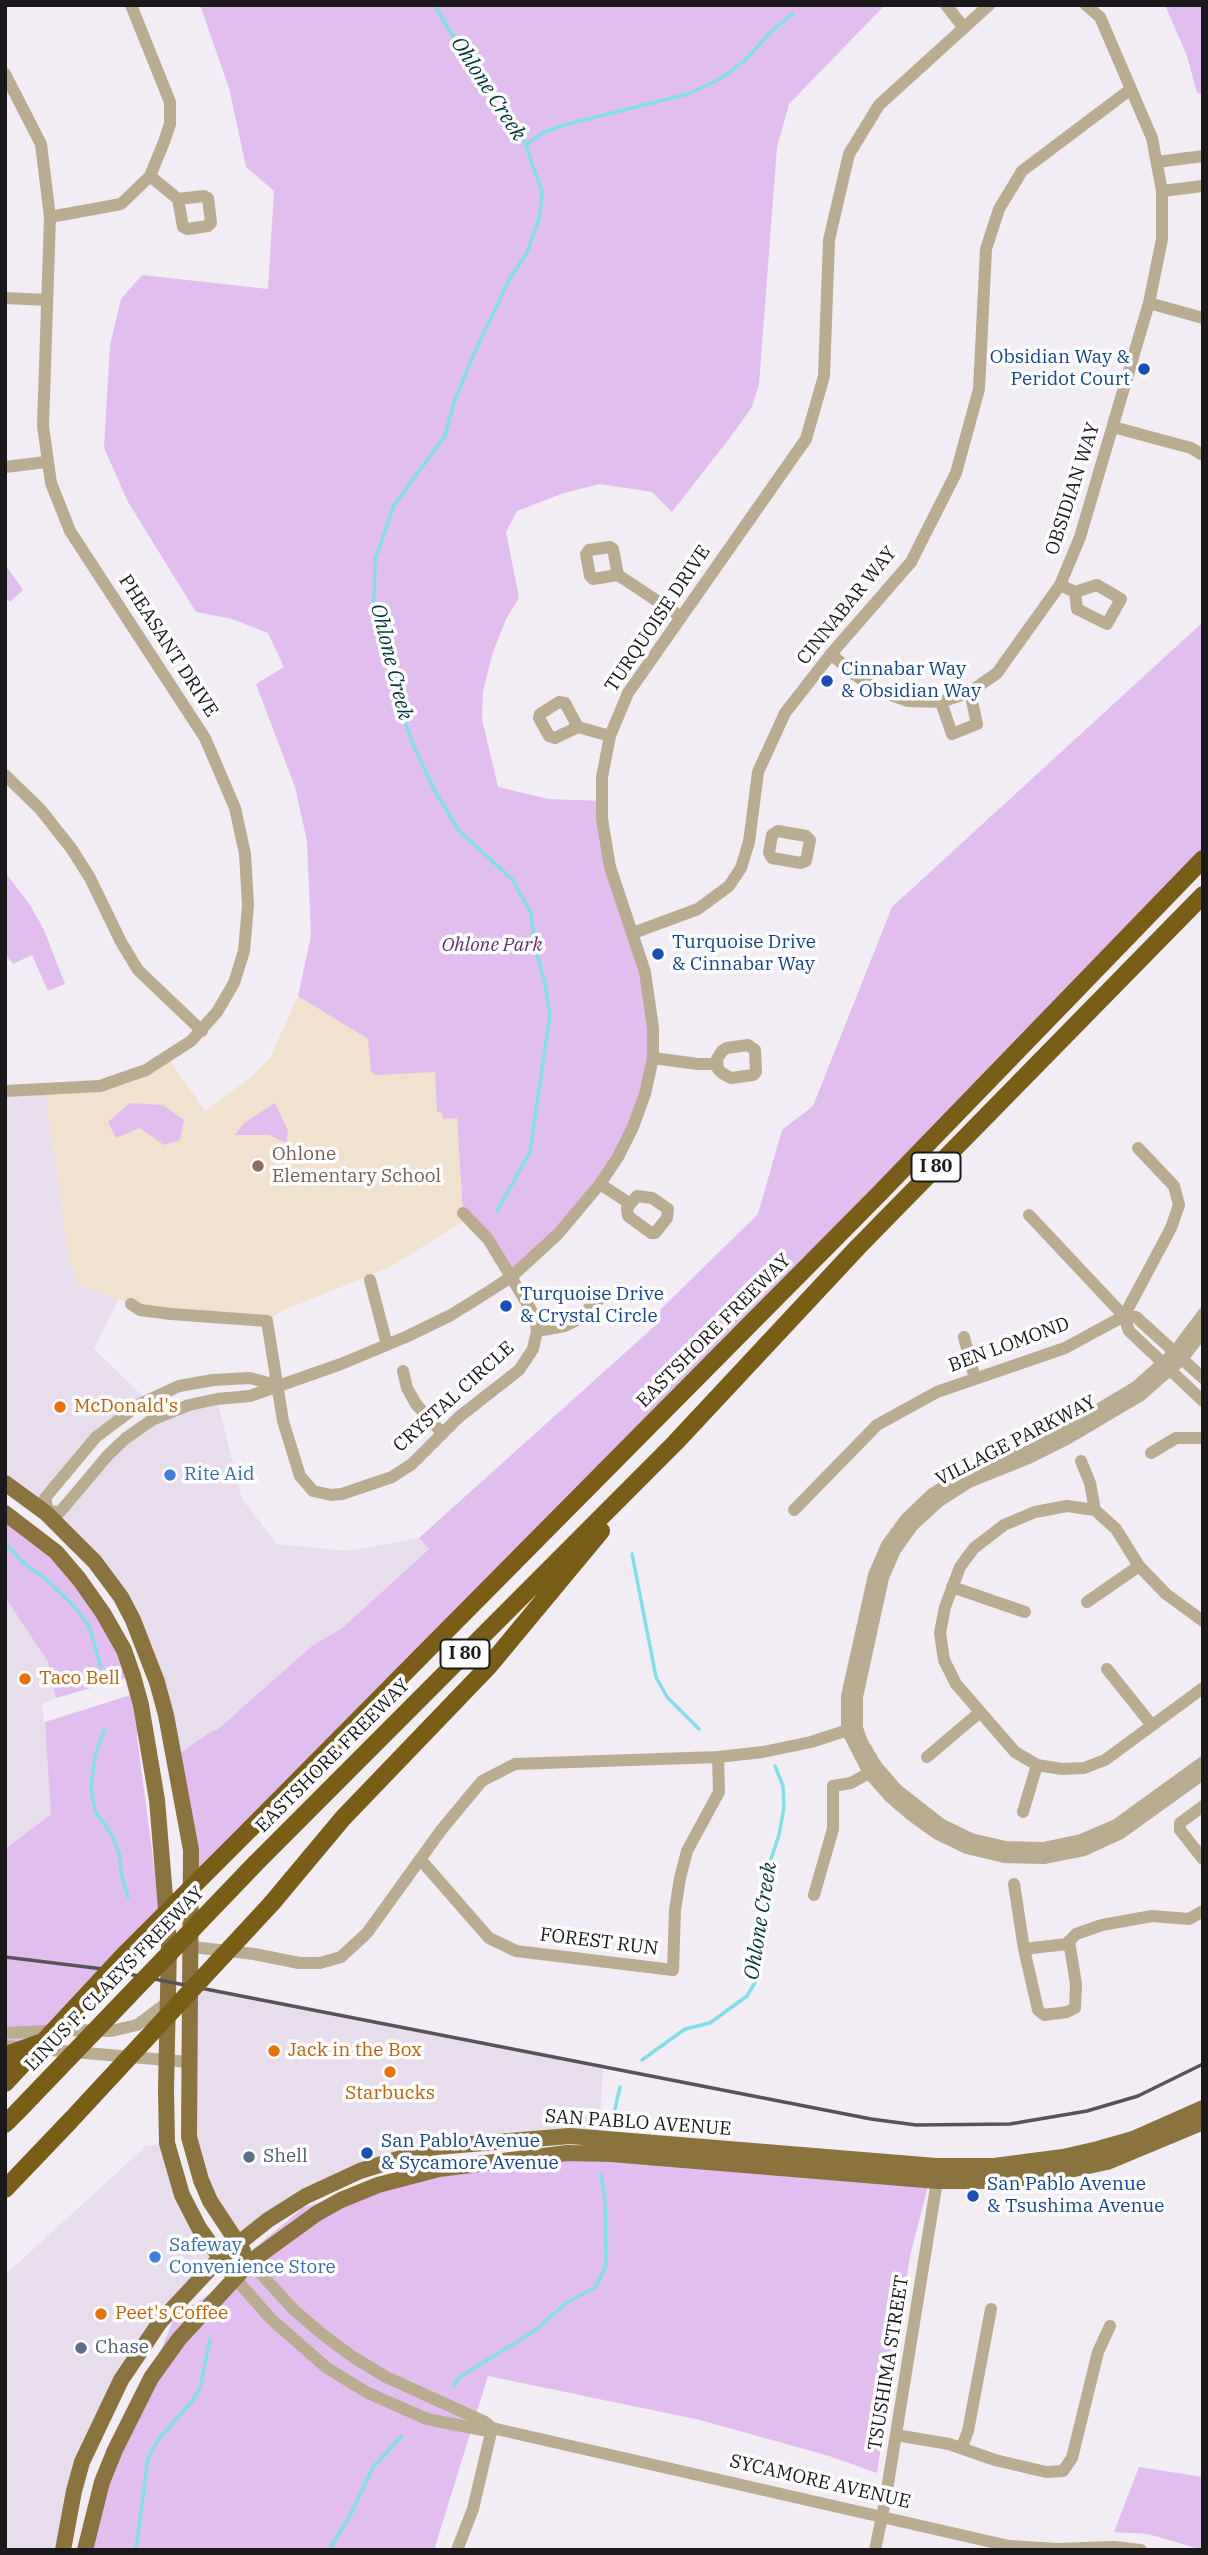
<!DOCTYPE html>
<style>
body{margin:0}
#map{position:relative;width:1208px;height:2555px;overflow:hidden;background:#f2ecf4;font-family:"IBM Plex Serif",serif}
canvas{display:block}
.frame{position:absolute;inset:0;border:7px solid #1a181a;pointer-events:none}
</style>
<div id="map">
<canvas width="1208" height="2555"></canvas>
<div class="frame"></div>
</div>
<script>
const g = document.querySelector('canvas').getContext('2d');
g.lineJoin = 'round';
function paint(path, color) { g.fillStyle = color; g.fill(path, 'evenodd'); }
const poly = rows => new Path2D(rows.map(r => 'M' + r).join(''));
function strokePath(path, color, width, dash) { g.strokeStyle = color; g.lineWidth = width; g.lineCap = dash ? 'butt' : 'round'; g.setLineDash(dash || []); g.stroke(path); }
function write(font, color, halo, rows, align = 'center') {
  g.font = font + ' "IBM Plex Serif",serif'; g.lineWidth = 7; g.setLineDash([]); g.textBaseline = 'middle'; g.strokeStyle = halo; g.fillStyle = color; for (const [text, x, y, turn = 0] of rows) {
    g.save(); g.translate(x, y); g.rotate((+turn || 0) * Math.PI / 180); g.textAlign = isNaN(turn) ? turn : align; if (halo) g.strokeText(text, 0, 0); g.fillText(text, 0, 0); g.restore();
  }
}
const built = poly([
 [45,1090,68,1253,76,1283,119,1299,94,1349,147,1400,122,1416,38,1507,5,1483,5,1091],
 [217,1399,242,1499,277,1544,348,1551,419,1538,429,1548,341,1629,313,1645,217,1730,212,1731,174,1757,133,1620,54,1520,126,1438],
 [5,1597,48,1662,56,1698,42,1704,49,1760,51,1814,5,1849],
 [196,1987,603,2065,599,2138,436,2147,360,2171,238,2242,193,2157],
 [167,2143,219,2259,201,2276,103,2415,63,2550,5,2550,5,2275,146,2146]
]);
const education = poly([
 [298,996,368,1039,371,1071,435,1072,437,1112,457,1118,463,1213,469,1218,390,1267,282,1311,267,1321,131,1304,76,1283,68,1253,45,1090,79,1089,168,1058,205,1111,250,1078,270,1058]
]);
const green = poly([
 [200,5,885,5,789,104,777,147,759,384,752,407,732,435,672,512,652,492,600,484,564,493,517,511,506,532,519,598,506,619,493,652,483,691,482,719,498,787,549,799,602,801,602,819,651,1001,645,1094,600,1184,511,1277,463,1213,457,1118,443,1119,442,1113,437,1112,435,1072,376,1075,371,1072,368,1039,298,996,311,936,307,841,295,787,256,684,284,667,268,633,232,619,196,612,128,502,104,448,110,345,121,299,142,275,268,289,274,191,246,167,229,88],
 [1165,5,1203,5,1203,94,1197,93,1187,56],
 [5,564,23,590,10,602,5,597],
 [1203,622,1203,859,194,1885,174,1757,212,1731,217,1730,313,1645,341,1629,429,1549,419,1538,657,1324,661,1309,758,1214,782,1130,813,1106,892,907],
 [5,872,30,905,44,930,65,984,48,991,32,955,13,964,5,954],
 [130,1103,163,1105,184,1120,180,1140,164,1145,140,1128,116,1138,108,1122],
 [275,1103,288,1131,286,1143,269,1135,235,1135,244,1123],
 [5,1513,56,1552,133,1676,56,1698,48,1662,5,1597],
 [137,1693,141,1705,137,1737,160,1912,43,2042,5,2044,5,1849,51,1814,45,1722],
 [588,2145,929,2182,910,2256,877,2473,829,2456,700,2420,488,2376,434,2550,86,2550,119,2451,175,2316,235,2278,250,2262,252,2250,303,2208,451,2158],
 [1139,2467,1203,2477,1203,2550,1148,2534,1114,2532]
]);
const stream = poly([
 [434,5,495,104,510,118,523,137,542,192,540,215,527,253,510,278,473,356,454,402,445,436,394,505,375,560,374,603,396,676,401,711,414,747,435,791,459,831,512,879,531,913,535,948,545,984,550,1014,530,1152,497,1211],
 [526,145,544,132,568,124,688,94,720,79,745,60,771,32,793,13],
 [5,1543,24,1563,47,1580,73,1605,89,1626,101,1667],
 [632,1554,656,1677,667,1697,699,1729],
 [104,1730,95,1756,91,1787,95,1811,112,1835,120,1856,121,1873,128,1897],
 [642,2060,685,2029,710,2023,747,1996,757,1979,765,1918,764,1892,767,1871,779,1835,784,1807,783,1786,775,1766],
 [611,2126,620,2087],
 [453,2386,461,2376,533,2332,566,2303,596,2287,606,2265,605,2199,601,2175],
 [136,2550,148,2458,158,2440,193,2400,200,2388,210,2339],
 [329,2550,351,2514,373,2467,402,2436]
]);
const minor = poly([
 [946,5,964,28],
 [5,74,41,144,50,217,43,426,51,483,70,531,205,738,235,808,245,854,248,905,244,951,234,983,217,1012,191,1041,146,1070,100,1086,5,1091],
 [1157,162,1203,156],
 [150,176,178,199],
 [1162,191,1203,186],
 [204,196,208,198,211,223,208,226,187,229,183,227,178,199,204,196],
 [50,217,121,204,150,176,164,142,170,124,170,102,131,5],
 [5,298,47,300],
 [1149,303,1203,318],
 [1113,427,1191,448,1203,455],
 [5,467,46,462],
 [618,575,613,549,610,547,589,550,586,554,590,576,593,579,618,575,680,616],
 [1060,585,1075,592,1077,609,1107,624,1121,599,1097,585,1075,592],
 [831,654,854,674,877,690,908,701,941,702,970,692,997,673,1060,585,1080,537,1149,303,1162,239,1162,191,1152,138,1100,17,1086,5],
 [941,702,952,734,977,724,970,692],
 [578,727,565,703,559,702,540,714,539,718,549,736,555,738,578,727,610,736],
 [5,775,40,809,71,848,90,878,121,942,138,970,202,1031],
 [778,831,806,836,810,840,806,861,801,863,772,858,769,853,772,835,778,831],
 [633,933,698,909,729,886,741,868,749,842,758,772,785,713,831,654,911,562,956,473,979,389,986,249,999,209,1022,171,1131,89],
 [748,1045,755,1050,756,1072,753,1075,731,1078,722,1073,718,1069,717,1059,722,1051,727,1048,748,1045],
 [653,1058,698,1064,717,1064],
 [600,1184,629,1203],
 [637,1196,652,1198,668,1209,667,1218,655,1233,651,1233,628,1216,627,1208,637,1196],
 [1029,1215,1124,1316,1129,1331,1203,1401],
 [370,1280,387,1345],
 [131,1304,140,1310,171,1314,267,1321,283,1421,300,1476,313,1491,331,1495,342,1494,392,1477,412,1464,459,1417,519,1370,533,1349,537,1331,534,1315,488,1239,463,1213],
 [1203,1314,1174,1353,1136,1387,1061,1432,1025,1449,964,1474,932,1494,906,1519,887,1545,874,1575,847,1696,847,1730,869,1773,890,1797,911,1815,936,1833,967,1848,1004,1857,1044,1858,1084,1850,1121,1833,1203,1774],
 [1124,1316,1136,1317,1203,1378],
 [537,1331,565,1326,575,1321,604,1295],
 [1203,1332,1181,1360,1141,1395,1065,1440,1029,1458,969,1482,938,1502,913,1525,895,1550,883,1578,857,1697,857,1728,862,1742,877,1767,897,1790,942,1825,971,1839,1006,1847,1043,1848,1081,1840,1116,1825,1203,1762],
 [964,1337,975,1379],
 [403,1371,407,1388,416,1404,442,1433],
 [1151,1453,1176,1438,1203,1438],
 [1081,1461,1090,1483,1095,1510,1116,1529,1139,1566,1166,1594,1203,1621],
 [794,1510,877,1425,937,1392,1065,1348,1124,1316,1171,1228,1179,1205,1174,1186,1138,1148],
 [48,1511,60,1512,108,1455,126,1438,152,1420,189,1405,217,1399,250,1396,341,1364,408,1336,451,1315,488,1292,511,1277,558,1234,600,1184,618,1157,633,1127,645,1094,653,1058,653,1028,645,972,610,867,602,819,602,777,610,736,628,693,806,439,824,376,829,240,849,154,879,105,989,5],
 [48,1511,45,1498,96,1437,140,1404,179,1386,213,1380,250,1378,276,1385],
 [952,1587,1025,1612],
 [1087,1602,1139,1566],
 [1107,1669,1151,1724],
 [927,1757,979,1713],
 [1037,1765,1015,1752,956,1684,944,1660,940,1633,945,1607,960,1567,974,1548,1004,1525,1035,1512,1067,1506,1095,1510],
 [1203,1806,1180,1823,1180,1830,1203,1859],
 [1023,1812,1037,1765,1062,1769,1084,1768,1105,1760,1203,1688],
 [420,1859,489,1938,516,1951,673,1970,675,1910,680,1878,687,1851,719,1792,718,1757,763,1752,811,1742,854,1728],
 [1014,1884,1024,1949,1038,2010,1044,2015,1067,2012,1075,2008,1076,1984,1069,1941],
 [814,1895,833,1829,833,1786,851,1783,869,1773],
 [184,1946,254,1954,299,1963,320,1963,341,1957,367,1933,442,1829,482,1781,515,1764,718,1757],
 [1024,1949,1067,1944,1076,1934,1102,1925,1152,1916,1189,1919,1203,1911],
 [5,2033,71,2030,111,2031,137,2025,168,2002],
 [5,2046,189,2062],
 [250,2262,294,2310,322,2334,353,2357,386,2377,485,2422,492,2428],
 [235,2278,271,2319,327,2368,368,2393,427,2419,483,2430,492,2428,1009,2546,1057,2549,1114,2547,1141,2550],
 [896,2435,949,2444,995,2460,1046,2472,1063,2471,1072,2458,1098,2352,1110,2326],
 [962,2447,968,2431,991,2309],
 [457,2550,473,2509,492,2428],
 [875,2550,885,2502,937,2181]
]);
const major = poly([
 [5,1483,46,1513,95,1562,121,1597,133,1620,157,1682,166,1715,191,1850,189,2137,201,2180,210,2201,243,2251],
 [5,1513,56,1552,79,1579,103,1613,124,1650,133,1676,141,1705,157,1800,169,1945,166,2090,167,2143,182,2195,199,2228,235,2278],
 [63,2550,74,2491,82,2462,121,2380,160,2322,219,2259,268,2220,306,2196,360,2171,436,2147,570,2136,936,2166,994,2166,1063,2157,1098,2149,1133,2139,1203,2108],
 [85,2550,102,2482,115,2450,151,2378,179,2339,250,2262,316,2214,341,2200,378,2185,439,2169,567,2153,611,2154,937,2181,995,2181,1041,2176,1107,2162,1203,2122]
]);
const highway = poly([
 [250,1829,878,1195,1203,859],
 [255,1864,675,1443,858,1247,1203,895],
 [272,1903,343,1818,489,1666,601,1531],
 [5,2124,18,2111],
 [5,2189,70,2121]
]);
const rail = poly([
 [5,1957,103,1969,871,2119,916,2125,1010,2124,1087,2111,1138,2096,1203,2064]
]);
const highwayBridge = poly([
 [5,2060,12,2053,40,2043],
 [5,2083,127,1952,250,1829],
 [18,2111,255,1864],
 [70,2121,272,1903]
]);
const markers = [
 [1144,369,7,"#1a4fb4"],
 [827,681,7,"#1a4fb4"],
 [658,954,7,"#1a4fb4"],
 [258,1166,7,"#8d6e63"],
 [506,1306,7,"#1a4fb4"],
 [60,1407,7,"#e8710a"],
 [170,1475,7,"#3f7fe0"],
 [25,1679,7,"#e8710a"],
 [274,2051,7,"#e8710a"],
 [390,2072,7,"#e8710a"],
 [367,2153,7,"#1a4fb4"],
 [249,2157,7,"#5c6f8a"],
 [973,2196,7,"#1a4fb4"],
 [155,2257,7,"#3f7fe0"],
 [101,2314,7,"#e8710a"],
 [81,2348,7,"#5c6f8a"]
];
const shields = [
 [936,1167,49],
 [465,1654,49]
];
const shieldNames = [
 ["I 80",936,1167],
 ["I 80",465,1654]
];
const transitNames = [
 ["Obsidian Way &",1130,358,"right"],
 ["Peridot Court",1130,380,"right"],
 ["Cinnabar Way",841,670],
 ["& Obsidian Way",841,692],
 ["Turquoise Drive",672,943],
 ["& Cinnabar Way",672,965],
 ["Turquoise Drive",520,1295],
 ["& Crystal Circle",520,1317],
 ["San Pablo Avenue",381,2142],
 ["& Sycamore Avenue",381,2164],
 ["San Pablo Avenue",987,2185],
 ["& Tsushima Avenue",987,2207]
];
const streetNames = [
 ["OBSIDIAN WAY",1073,489,-72],
 ["CINNABAR WAY",847,606,-51],
 ["TURQUOISE DRIVE",658,619,-56],
 ["PHEASANT DRIVE",168,646,57],
 ["EASTSHORE FREEWAY",714,1331,-45],
 ["BEN LOMOND",1009,1345,-20],
 ["CRYSTAL CIRCLE",454,1397,-42],
 ["VILLAGE PARKWAY",1016,1441,-27],
 ["EASTSHORE FREEWAY",333,1756,-45],
 ["FOREST RUN",599,1942,7],
 ["LINUS F. CLAEYS FREEWAY",115,1979,-46],
 ["SAN PABLO AVENUE",638,2123,4],
 ["TSUSHIMA STREET",889,2363,-81],
 ["SYCAMORE AVENUE",820,2482,13]
];
const parkNames = [
 ["Ohlone Park",492,946]
];
const educationNames = [
 ["Ohlone",272,1155],
 ["Elementary School",272,1177]
];
const foodNames = [
 ["McDonald's",74,1407],
 ["Taco Bell",39,1679],
 ["Jack in the Box",288,2051],
 ["Starbucks",390,2094,"center"],
 ["Peet's Coffee",115,2314]
];
const shopNames = [
 ["Rite Aid",184,1475],
 ["Safeway",169,2246],
 ["Convenience Store",169,2268]
];
const serviceNames = [
 ["Shell",263,2157],
 ["Chase",95,2348]
];
const waterNames = [
 ["Ohlone Creek",488,89,57],
 ["Ohlone Creek",391,662,76],
 ["Ohlone Creek",761,1921,-81]
];
paint(built, '#e8ddec');
paint(education, '#f0e2cf');
paint(green, '#e2bdf0');
strokePath(stream, '#80e0ea', 3.5);
strokePath(minor, '#b9ac90', 12);
strokePath(major, '#8b733d', 16);
strokePath(highway, '#7a5e18', 18);
strokePath(rail, '#575458', 3.5);
strokePath(highwayBridge, '#7a5e18', 18);
for (const [x, y, r, color] of markers) { const dot = new Path2D(); dot.arc(x, y, r, 0, 2 * Math.PI); g.fillStyle = color; g.fill(dot); strokePath(dot, '#fff', 2.5); }
for (const [x, y, w] of shields) { const box = new Path2D(); box.roundRect(x - w / 2, y - 14.5, w, 29, 5); g.fillStyle = '#fff'; g.fill(box); strokePath(box, '#1a181a', 2); }
write('bold 18px', '#1a181a', null, shieldNames);
write('19px', '#164399', '#fff', transitNames, 'left');
write('19px', '#1a181a', '#fff', streetNames);
write('italic 19px', '#622f73', '#fff', parkNames);
write('19px', '#785e54', '#fff', educationNames, 'left');
write('19px', '#c56008', '#fff', foodNames, 'left');
write('19px', '#366cbe', '#fff', shopNames, 'left');
write('19px', '#4e5e75', '#fff', serviceNames, 'left');
write('italic 21px', '#05363a', '#fff', waterNames);
</script>
